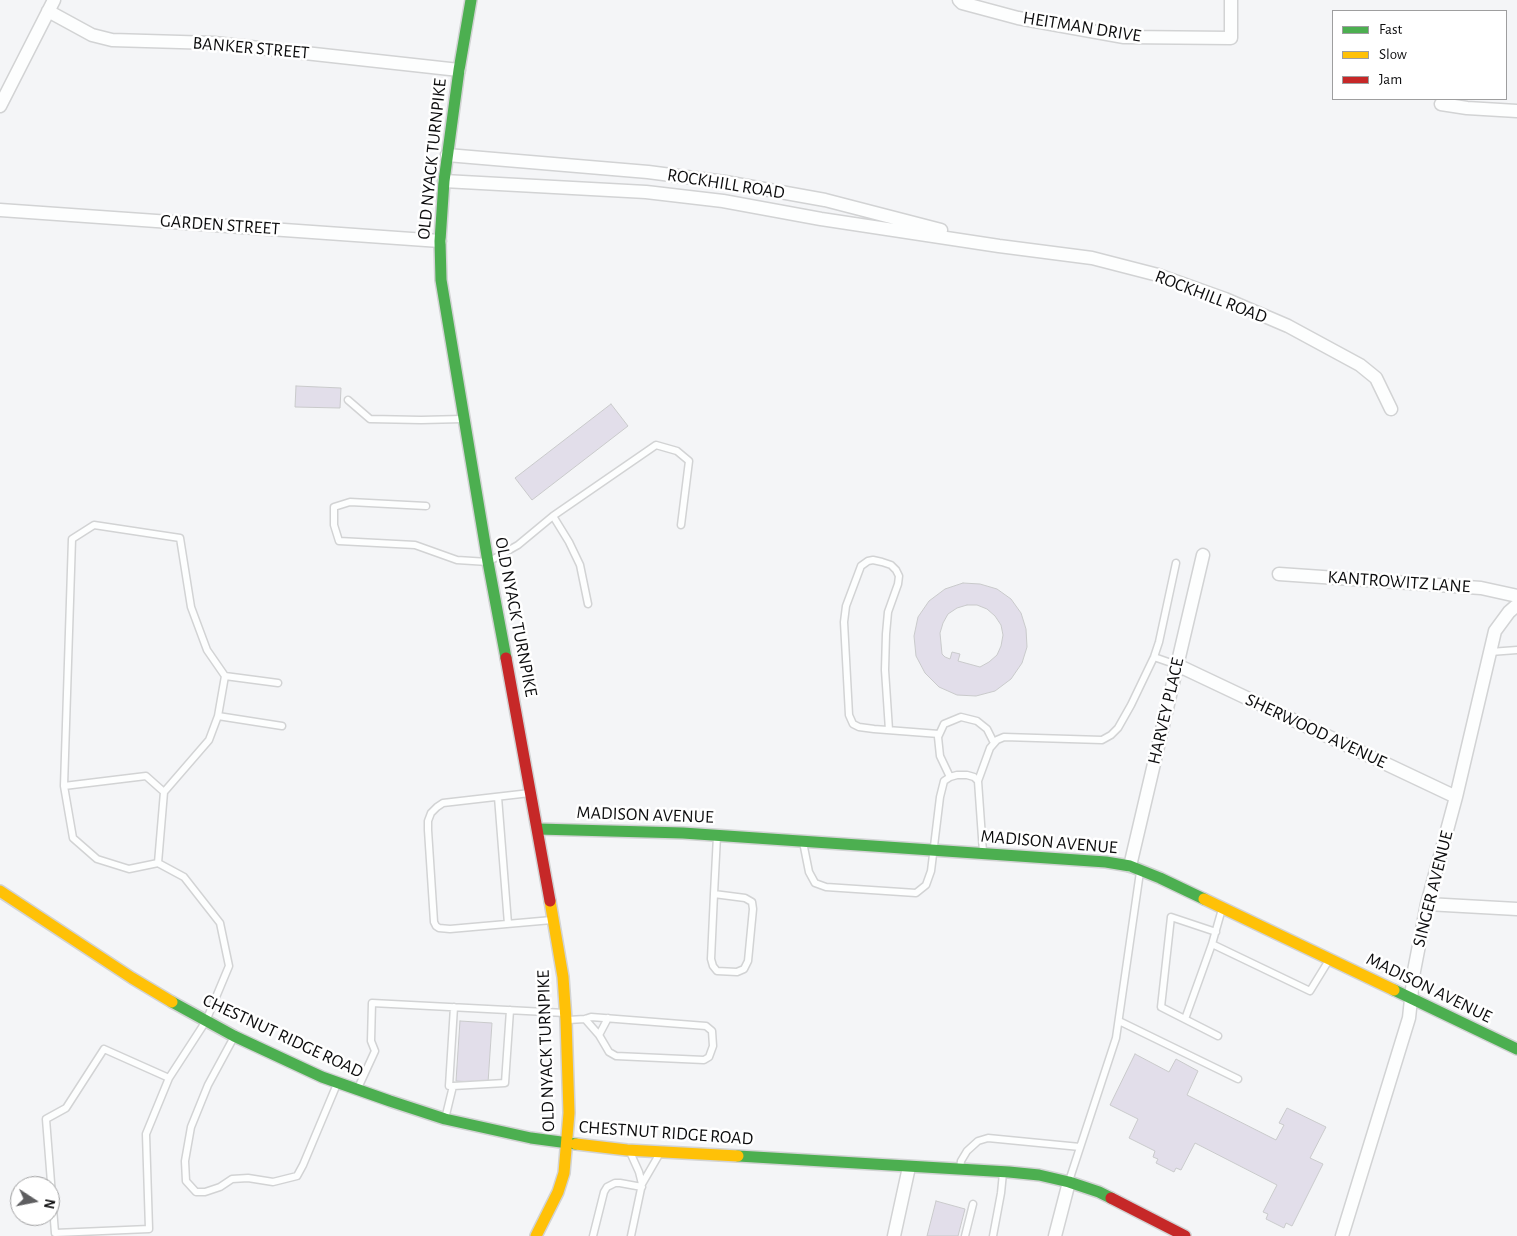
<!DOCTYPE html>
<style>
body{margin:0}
#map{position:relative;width:1517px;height:1236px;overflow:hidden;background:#f4f5f7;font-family:"Alegreya Sans",sans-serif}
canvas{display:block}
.legend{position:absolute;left:1332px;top:10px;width:175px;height:90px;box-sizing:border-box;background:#fff;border:1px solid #9e9e9f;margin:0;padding:6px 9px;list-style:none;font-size:15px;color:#0d0d0e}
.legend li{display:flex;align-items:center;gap:10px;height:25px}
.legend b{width:25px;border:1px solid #9e9e9f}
.north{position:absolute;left:10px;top:1176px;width:50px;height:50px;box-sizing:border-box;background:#fff;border:1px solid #9e9e9f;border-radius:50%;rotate:101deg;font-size:14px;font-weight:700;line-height:20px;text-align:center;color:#0d0d0e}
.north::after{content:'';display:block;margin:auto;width:18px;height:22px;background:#5e5e60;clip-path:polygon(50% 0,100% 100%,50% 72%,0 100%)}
</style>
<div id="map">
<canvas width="1517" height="1236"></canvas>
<ul class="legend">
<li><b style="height:6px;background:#4caf50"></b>Fast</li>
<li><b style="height:6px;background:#ffc107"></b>Slow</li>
<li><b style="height:6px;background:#c62828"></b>Jam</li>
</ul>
<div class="north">N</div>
</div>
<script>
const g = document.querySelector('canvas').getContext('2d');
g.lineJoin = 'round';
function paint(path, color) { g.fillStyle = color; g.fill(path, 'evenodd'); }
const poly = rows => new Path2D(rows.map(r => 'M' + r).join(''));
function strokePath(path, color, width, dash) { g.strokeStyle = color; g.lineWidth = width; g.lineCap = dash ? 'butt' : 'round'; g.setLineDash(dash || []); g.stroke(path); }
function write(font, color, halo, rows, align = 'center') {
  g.font = font + ' "Alegreya Sans",sans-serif'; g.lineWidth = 5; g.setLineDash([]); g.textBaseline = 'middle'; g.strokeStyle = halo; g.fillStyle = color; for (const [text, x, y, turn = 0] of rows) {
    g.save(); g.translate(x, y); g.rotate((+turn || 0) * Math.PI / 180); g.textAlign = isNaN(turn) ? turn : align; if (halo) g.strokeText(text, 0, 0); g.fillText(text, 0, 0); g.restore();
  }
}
const building = poly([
 [296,386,341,388,340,408,295,407,296,386],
 [611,404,628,426,532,500,515,478,611,404],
 [963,583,980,584,997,589,1011,599,1021,613,1026,629,1027,647,1022,663,1011,679,995,691,976,696,957,695,939,687,925,673,916,656,914,636,918,617,929,601,945,589,963,583],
 [967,605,977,605,987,609,995,616,1001,625,1003,635,1001,646,997,655,989,662,980,667,958,661,960,654,952,652,950,659,945,657,942,654,940,633,943,623,948,614,957,608,967,605],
 [460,1021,492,1023,488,1083,456,1081,460,1021],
 [1135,1054,1169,1072,1176,1059,1198,1071,1187,1095,1276,1140,1284,1125,1279,1123,1287,1108,1326,1127,1310,1158,1323,1164,1292,1226,1286,1223,1284,1228,1266,1219,1268,1214,1263,1212,1277,1185,1195,1143,1181,1170,1176,1168,1174,1172,1156,1163,1158,1159,1153,1157,1155,1151,1129,1138,1138,1119,1110,1105,1135,1054],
 [936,1201,965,1209,958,1236,927,1236,936,1201]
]);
const lane = poly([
 [348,400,370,419,421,420,463,419],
 [426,506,350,502,334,507,334,525,339,541,415,545,457,560,488,562,518,545,553,516,656,445,677,451,689,461,681,525],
 [553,516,569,542,580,565,588,604],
 [1490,652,1517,650],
 [1154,657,1177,665],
 [218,716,225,676,278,683],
 [889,730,885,670,886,634,888,612,898,584,899,576,896,570,891,565,882,562,873,560,868,561,861,566,846,606,844,622,849,715,853,724,859,727,874,729,939,734],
 [950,777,940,756,938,737,944,724,961,717,977,721,987,729,994,743],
 [64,786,146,776,164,792],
 [530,793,443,803,437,807,431,813,428,821,428,830,434,922,436,926,439,928,450,929,552,920],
 [498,797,508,924],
 [803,842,809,872,815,883,826,887,916,893,926,885,931,871,940,797,944,781,950,777,957,775,967,775,974,777,978,781],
 [983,852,978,781,990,748,997,740,1004,737,1102,740,1111,735,1118,728,1131,705,1154,657,1159,642,1176,563],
 [158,863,129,869,97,859,73,838,64,786,72,539,94,525,180,538,191,607,207,650,225,676],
 [714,894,745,898,752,902,753,909,748,961,744,969,737,972,717,971,713,966,711,959,714,894,717,836],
 [1216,932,1171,917,1161,1007,1218,1036],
 [1212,944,1222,909],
 [1185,1019,1212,944,1310,991,1329,960],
 [568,1020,585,1019,591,1017,706,1026,712,1031,713,1046,709,1057,704,1060,616,1056,609,1052,599,1035,585,1019],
 [1119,1021,1238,1079],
 [599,1035,608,1018],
 [234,1037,208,1085,191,1127,185,1161,186,1181,196,1192,205,1192,220,1187,232,1179,248,1178,273,1182,297,1176,303,1165,337,1084],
 [104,1049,169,1078,146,1134,149,1229,55,1233,46,1119,66,1108,104,1049],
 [169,1078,206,1021,229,966,220,923,184,877,158,863,164,792,209,740,218,716,282,726],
 [453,1086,449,1086,454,1007],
 [358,1088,375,1051,371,1041,372,1003,565,1013],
 [445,1119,453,1086,505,1083,510,1010],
 [630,1152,639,1172,642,1184],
 [960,1168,961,1161,967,1151,978,1141,988,1138,1080,1147],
 [1069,1181,1116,1038,1140,872],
 [593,1236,604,1192,607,1187,615,1183,620,1183,642,1187],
 [631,1236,642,1184,660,1153],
 [965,1236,973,1204],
 [993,1236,1001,1193,1003,1173]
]);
const street = poly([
 [959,0,962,3,1018,18,1124,37,1231,38,1231,0],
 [48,11,92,35,112,40,214,43,459,70],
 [1441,104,1467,108,1517,111],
 [0,106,54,0],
 [447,155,648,172,725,182,825,200,941,230],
 [444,181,646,192,723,201,821,219,999,246,1092,258,1158,275,1225,299,1288,326,1360,365,1376,378,1391,409],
 [0,210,440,241],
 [1279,574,1481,588,1517,596],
 [1177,665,1456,797],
 [1130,866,1203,555],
 [1427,904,1517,909],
 [894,1236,909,1167],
 [1055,1236,1069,1182],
 [1342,1236,1409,1018,1414,971,1427,904,1456,797,1495,631,1509,612,1517,605]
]);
const fast = poly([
 [471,0,459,70,444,181,440,241,441,280,488,562,506,658],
 [538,829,683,833,1106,862,1130,866,1160,878,1204,899],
 [1394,990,1517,1049],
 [172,1002,234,1036,322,1077,390,1101,445,1119,531,1138,576,1144],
 [738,1156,1009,1172,1039,1175,1069,1182,1099,1192,1111,1198]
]);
const slow = poly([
 [0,891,132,978,172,1002],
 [1204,899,1394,990],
 [576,1144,627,1150,738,1156],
 [536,1236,558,1192,564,1173,569,1113,566,1020,563,977,550,901]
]);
const jam = poly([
 [506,658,550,901],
 [1111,1198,1185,1236]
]);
const streetNames = [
 ["HEITMAN DRIVE",1082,27,9],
 ["BANKER STREET",251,48,5],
 ["OLD NYACK TURNPIKE",432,159,-84],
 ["ROCKHILL ROAD",726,184,9],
 ["GARDEN STREET",220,225,4],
 ["ROCKHILL ROAD",1211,297,21],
 ["KANTROWITZ LANE",1399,582,4],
 ["OLD NYACK TURNPIKE",516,617,79],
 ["HARVEY PLACE",1166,711,-77],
 ["SHERWOOD AVENUE",1316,731,25],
 ["MADISON AVENUE",645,815,2],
 ["MADISON AVENUE",1049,842,5],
 ["SINGER AVENUE",1433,889,-76],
 ["MADISON AVENUE",1429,988,26],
 ["CHESTNUT RIDGE ROAD",283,1036,25],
 ["OLD NYACK TURNPIKE",546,1051,-92],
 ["CHESTNUT RIDGE ROAD",666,1133,4]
];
paint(building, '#e2deea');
strokePath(building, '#c9cacb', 1);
strokePath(lane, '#d2d3d4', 9);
strokePath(street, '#d2d3d4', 15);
strokePath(fast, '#d2d3d4', 14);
strokePath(slow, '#d2d3d4', 14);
strokePath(jam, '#d2d3d4', 14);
strokePath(lane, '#fdfefe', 6);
strokePath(street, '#fdfefe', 12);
strokePath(fast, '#4caf50', 11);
strokePath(slow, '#ffc107', 11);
strokePath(jam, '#c62828', 11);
write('18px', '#0d0d0e', '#fff', streetNames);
</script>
